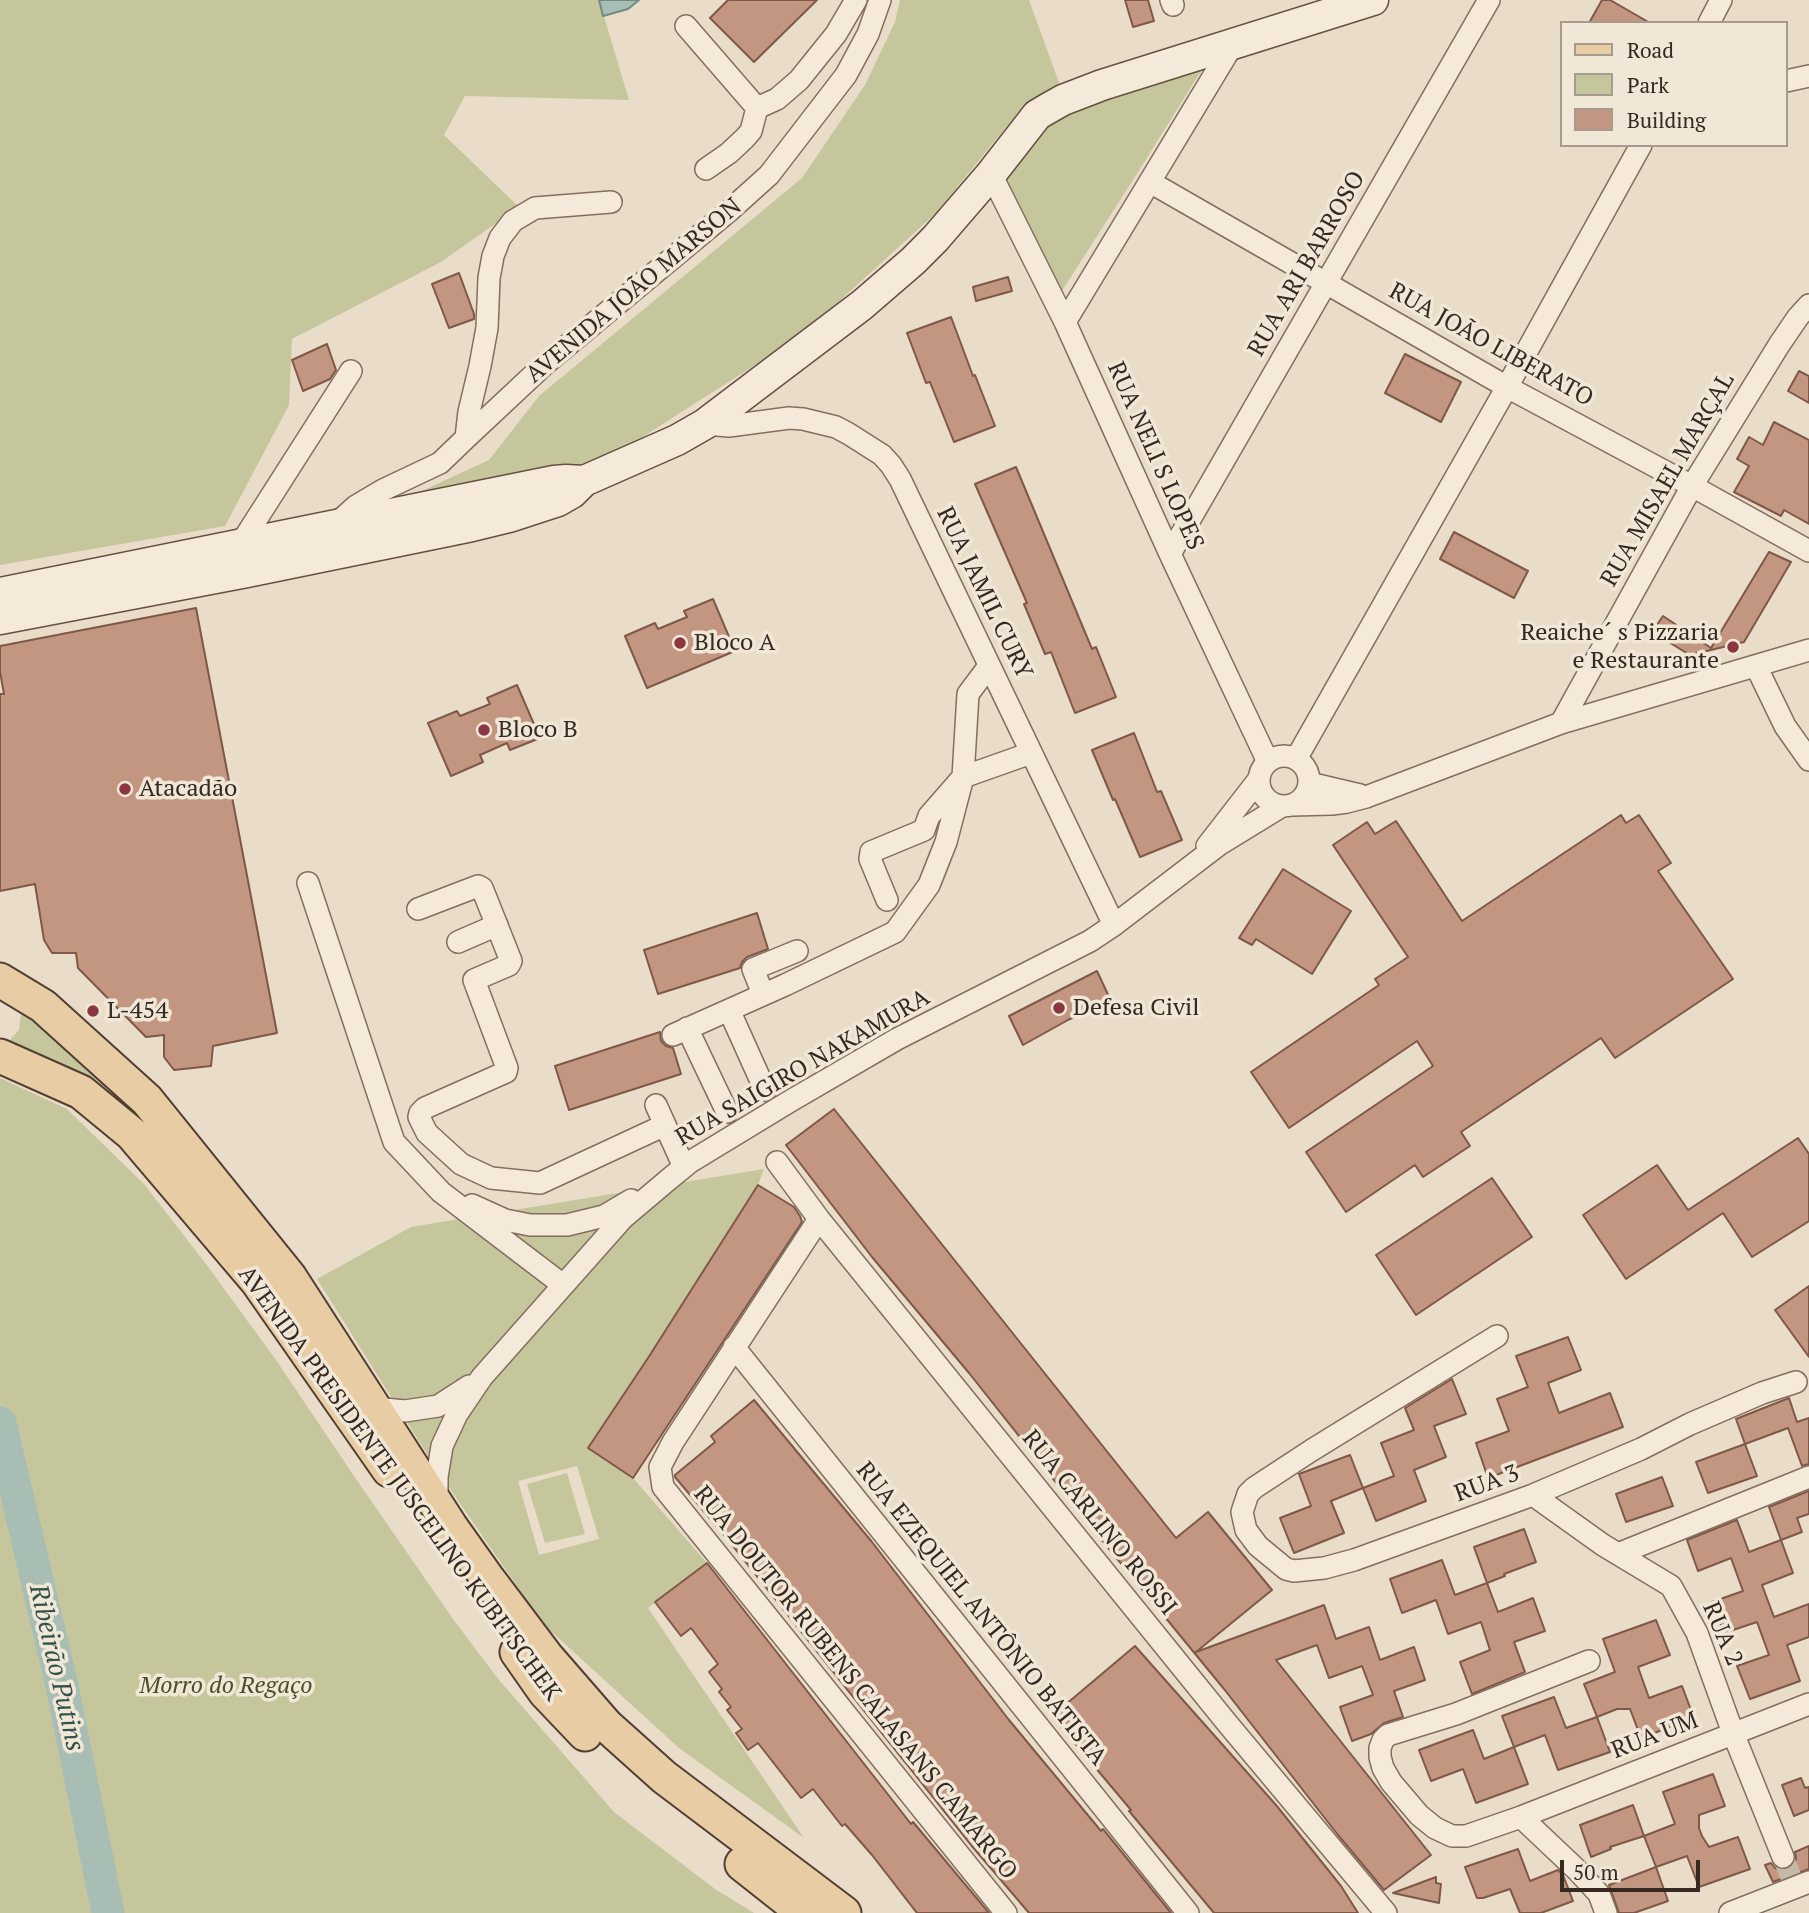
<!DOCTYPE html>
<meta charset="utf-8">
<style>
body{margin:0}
#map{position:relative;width:1809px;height:1913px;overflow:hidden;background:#e9dcc8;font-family:"PT Serif",serif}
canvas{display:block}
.legend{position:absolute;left:1560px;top:21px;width:228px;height:126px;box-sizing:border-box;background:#f1e7d7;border:2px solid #a69b8e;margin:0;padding:9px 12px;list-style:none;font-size:21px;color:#352921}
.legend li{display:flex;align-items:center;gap:14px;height:35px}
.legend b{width:35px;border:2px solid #a69b8e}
.scale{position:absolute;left:1560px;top:1860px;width:140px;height:32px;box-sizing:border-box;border:4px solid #352921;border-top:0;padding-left:9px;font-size:21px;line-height:24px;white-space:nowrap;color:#352921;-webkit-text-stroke:5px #f1e7d7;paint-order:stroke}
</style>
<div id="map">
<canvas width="1809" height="1913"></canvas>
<ul class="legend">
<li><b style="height:9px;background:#e8cca4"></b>Road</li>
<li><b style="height:19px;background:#c6c69d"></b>Park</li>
<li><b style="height:19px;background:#c39682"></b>Building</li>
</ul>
<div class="scale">50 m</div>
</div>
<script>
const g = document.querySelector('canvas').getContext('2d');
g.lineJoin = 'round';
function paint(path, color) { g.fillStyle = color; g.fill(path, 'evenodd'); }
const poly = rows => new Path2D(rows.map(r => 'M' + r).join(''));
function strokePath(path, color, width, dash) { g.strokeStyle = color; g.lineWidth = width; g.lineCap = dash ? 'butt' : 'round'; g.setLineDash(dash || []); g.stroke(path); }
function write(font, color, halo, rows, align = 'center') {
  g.font = font + ' "PT Serif",serif'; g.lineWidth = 7; g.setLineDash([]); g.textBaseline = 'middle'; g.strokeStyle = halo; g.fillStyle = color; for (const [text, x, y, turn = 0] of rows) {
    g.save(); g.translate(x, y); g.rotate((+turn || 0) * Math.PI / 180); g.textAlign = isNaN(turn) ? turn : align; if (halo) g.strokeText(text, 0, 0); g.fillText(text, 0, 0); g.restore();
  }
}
const green = poly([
 [0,0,599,0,629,100,465,96,444,135,519,207,441,262,292,339,289,405,225,526,0,565],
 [900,0,1029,0,1062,91,1020,110,936,213,802,335,630,445,544,481,387,507,489,460,539,396,802,178,865,85,895,22],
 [1206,63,1140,169,1060,294,1002,176,1042,128,1087,104],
 [21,1014,66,1043,130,1105,88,1078,8,1042,19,1030],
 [0,1078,67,1109,144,1184,206,1264,276,1360,356,1479,453,1619,499,1680,614,1812,715,1889,754,1913,0,1913],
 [764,1169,758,1185,733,1225,648,1358,588,1447,633,1478,707,1563,648,1608,804,1838,679,1748,543,1624,437,1470,317,1279,411,1227],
 [577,1466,599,1539,539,1555,518,1481],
 [567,1473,585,1534,545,1543,527,1484]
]);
const water = poly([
 [599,0,639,0,628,9,603,16,599,0]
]);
const river = poly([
 [0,1423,62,1686,108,1913]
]);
const building = poly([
 [728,0,817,0,754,62,710,18,728,0],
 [1125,0,1148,0,1154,21,1133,27,1125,0],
 [1602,0,1610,0,1650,23,1589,23,1602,0],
 [459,273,474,314,474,319,449,328,432,284,459,273],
 [1008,277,1012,291,976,301,973,287,1008,277],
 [951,317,973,376,975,375,995,426,954,442,930,382,926,383,907,333,951,317],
 [327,344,336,370,330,379,303,391,292,360,327,344],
 [1405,354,1461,382,1441,422,1385,393,1405,354],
 [1799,371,1809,376,1809,403,1788,391,1799,371],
 [1774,422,1809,440,1809,524,1784,510,1781,516,1734,492,1749,466,1737,459,1749,437,1763,445,1774,422],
 [1016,467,1092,649,1096,647,1116,697,1075,713,1051,652,1045,654,1024,604,1027,603,975,484,1016,467],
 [1454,532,1528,571,1514,598,1440,559,1454,532],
 [1769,552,1791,562,1744,642,1690,655,1652,632,1663,616,1711,648,1769,552],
 [713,599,735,651,647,688,625,636,655,623,658,629,687,617,684,611,713,599],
 [196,608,277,1033,213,1046,211,1066,174,1070,164,1057,164,1035,146,1037,78,968,76,953,52,953,44,940,35,884,0,891,0,694,4,694,0,672,0,646,196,608],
 [517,685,540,738,510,750,507,743,480,755,483,762,451,776,428,723,457,711,460,716,490,704,487,698,517,685],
 [1134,733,1157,792,1161,791,1182,840,1140,857,1115,799,1113,800,1092,750,1134,733],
 [1621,815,1626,823,1639,815,1671,863,1658,871,1733,979,1615,1058,1601,1038,1461,1132,1470,1146,1423,1177,1415,1165,1346,1212,1306,1152,1433,1066,1417,1041,1289,1128,1251,1072,1379,985,1375,979,1408,957,1333,845,1367,822,1375,834,1396,821,1462,921,1621,815],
 [1283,869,1351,911,1312,974,1256,939,1252,945,1239,938,1283,869],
 [757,913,768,949,747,957,742,962,740,968,658,994,644,950,757,913],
 [1097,971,1110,999,1068,1020,1023,1045,1009,1016,1097,971],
 [660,1032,661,1041,666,1046,673,1048,681,1074,569,1110,555,1066,660,1032],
 [834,1109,1176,1538,1208,1512,1272,1590,1196,1652,1324,1605,1336,1639,1369,1627,1380,1660,1414,1647,1425,1680,1394,1691,1403,1717,1384,1723,1371,1734,1352,1741,1340,1707,1373,1695,1362,1666,1329,1678,1317,1645,1276,1660,1431,1855,1384,1890,1338,1835,1224,1689,1096,1533,969,1373,872,1257,786,1145,834,1109],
 [1798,1138,1809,1154,1809,1221,1752,1257,1723,1213,1626,1279,1583,1215,1657,1165,1688,1210,1798,1138],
 [1492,1178,1532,1237,1416,1315,1376,1255,1492,1178],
 [758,1185,794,1207,800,1216,802,1222,633,1478,588,1448,648,1358,758,1185],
 [1809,1286,1809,1357,1775,1310,1809,1286],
 [1568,1337,1581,1370,1548,1383,1559,1413,1610,1393,1623,1427,1488,1478,1476,1443,1509,1431,1497,1399,1528,1387,1516,1356,1568,1337],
 [1452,1379,1466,1414,1434,1426,1446,1457,1414,1470,1426,1501,1376,1521,1363,1488,1394,1476,1381,1443,1414,1430,1405,1408,1452,1379],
 [1789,1398,1797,1422,1809,1418,1809,1464,1802,1466,1788,1428,1745,1444,1736,1419,1789,1398],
 [754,1400,872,1542,1009,1720,1101,1831,1103,1829,1171,1913,1029,1913,971,1845,728,1540,675,1477,675,1475,715,1442,711,1436,754,1400],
 [1745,1444,1757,1476,1708,1493,1696,1462,1745,1444],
 [1350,1455,1363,1488,1331,1501,1344,1533,1294,1553,1280,1518,1311,1506,1299,1474,1350,1455],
 [1662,1477,1673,1506,1626,1522,1616,1494,1662,1477],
 [1809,1491,1809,1514,1797,1518,1802,1532,1781,1540,1769,1507,1809,1491],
 [1737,1520,1749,1552,1781,1540,1793,1573,1762,1585,1774,1617,1809,1604,1809,1637,1787,1645,1800,1681,1750,1699,1737,1666,1769,1655,1757,1622,1724,1633,1712,1602,1743,1591,1731,1558,1698,1571,1687,1540,1737,1520],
 [1524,1529,1536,1562,1504,1574,1505,1576,1487,1583,1474,1547,1524,1529],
 [1442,1560,1455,1595,1487,1583,1498,1612,1533,1598,1545,1631,1514,1642,1525,1672,1472,1694,1460,1662,1490,1650,1481,1622,1448,1634,1436,1600,1402,1613,1390,1579,1442,1560],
 [707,1563,897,1806,911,1824,913,1822,989,1913,917,1913,872,1855,845,1824,842,1826,813,1789,801,1798,758,1743,748,1750,736,1733,742,1729,727,1710,731,1707,719,1692,722,1689,709,1672,718,1664,691,1628,681,1636,655,1602,707,1563],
 [1656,1620,1670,1655,1638,1667,1649,1698,1682,1686,1694,1718,1641,1738,1630,1709,1617,1709,1597,1717,1584,1684,1615,1672,1603,1639,1656,1620],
 [1135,1646,1276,1805,1341,1886,1358,1913,1214,1913,1129,1811,1131,1810,1052,1716,1135,1646],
 [1554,1697,1566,1728,1597,1717,1610,1752,1558,1770,1545,1735,1514,1747,1502,1716,1554,1697],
 [1473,1730,1484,1759,1514,1747,1528,1784,1476,1803,1463,1769,1431,1781,1419,1750,1473,1730],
 [1713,1774,1725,1806,1699,1815,1699,1828,1702,1836,1709,1847,1738,1837,1750,1869,1699,1887,1687,1856,1656,1867,1644,1836,1675,1824,1663,1792,1713,1774],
 [1801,1778,1805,1788,1809,1787,1809,1810,1794,1816,1782,1785,1801,1778],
 [1633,1805,1644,1836,1610,1847,1611,1849,1591,1857,1580,1825,1633,1805],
 [1809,1846,1809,1869,1773,1882,1765,1865,1771,1863,1775,1868,1781,1870,1788,1869,1794,1865,1796,1859,1795,1852,1809,1846],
 [1518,1849,1530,1881,1558,1870,1563,1875,1573,1901,1541,1913,1520,1913,1510,1889,1483,1898,1477,1898,1465,1867,1518,1849],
 [1656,1867,1668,1901,1634,1913,1619,1913,1609,1885,1656,1867],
 [1436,1877,1436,1883,1441,1884,1439,1903,1393,1893,1436,1877]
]);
const streetTunnel = poly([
 [1783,1857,1791,1877]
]);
const street = poly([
 [1171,0,1173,5],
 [1709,23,1721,0],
 [686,26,757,108],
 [1786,81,1809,76],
 [706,169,729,153,745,138,751,131,757,108,777,99,799,80,836,34,856,0],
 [991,174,1065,322,1170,554,1268,762],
 [1150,182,1507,387,1692,486,1809,551],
 [1065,322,1233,44],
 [705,424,729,426,789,418,803,419,836,427,849,434,882,455,891,465,900,479,1114,925],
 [466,438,469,412,480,366,487,328,489,278,493,256,500,238,513,221,535,208,611,202],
 [337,523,356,506,383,490,440,463,466,438,545,364,729,211,769,175,846,75,868,34,880,0],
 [240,545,351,371],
 [1170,554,1489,0],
 [1756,666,1785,726,1809,760],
 [1561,723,1692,486,1779,345,1798,317,1809,305],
 '1259 781a25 25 0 1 1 50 0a25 25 0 1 1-50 0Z',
 [1296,759,1507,387,1641,145],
 [1309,783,1360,795],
 [1292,805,1332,804,1347,802,1366,797,1561,723,1809,650],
 [1207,846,1259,779],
 [308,883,394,1142,441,1192,563,1285],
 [887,900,870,859,871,852,924,830,929,816,963,777,1031,753],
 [418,909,478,886,482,888,511,961,509,965,474,980,507,1068,506,1072,425,1108,420,1113,419,1117,427,1133,461,1164,491,1178,540,1183,665,1125],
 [458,942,497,925],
 [763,994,753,969,797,951],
 [729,1010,765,1090],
 [687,1028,727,1112],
 [673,1035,785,985,895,932,929,885,946,842,963,777,968,694,989,666],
 [656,1105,684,1167],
 [777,1162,819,1219,1227,1723,1386,1913],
 [472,1205,505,1220,530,1225,567,1225,604,1216,631,1200],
 [819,1219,673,1442,660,1467,663,1487,1006,1913],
 [1497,1336,1312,1450,1254,1488,1248,1494,1242,1512,1246,1530,1258,1546,1286,1569,1294,1571,1324,1568,1354,1560,1533,1495,1641,1449,1690,1424,1762,1393,1796,1382],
 [734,1347,1188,1913],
 [374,1408,405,1411,438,1406,469,1386],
 [1533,1495,1603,1545,1671,1586,1697,1633,1733,1733,1783,1857],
 [437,1503,437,1477,442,1446,457,1414,482,1377,623,1218,668,1180,690,1162,792,1100,897,1039,1090,941,1114,925,1220,844,1282,806],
 [1618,1554,1809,1477],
 [1589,1661,1456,1714,1388,1735,1383,1740,1380,1748,1380,1757,1383,1768,1391,1782,1419,1815,1435,1828,1452,1836,1466,1836,1521,1817,1809,1704],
 [1521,1817,1576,1869,1599,1894,1606,1913],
 [1730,1913,1809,1882]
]);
const secondary = poly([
 [0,593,554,481,566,480,584,481],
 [0,619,247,572,472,526,509,517,558,501,572,493,584,481,677,440,705,424,862,305,913,261,935,239,991,174,1037,115,1047,109,1063,100,1102,85,1373,0]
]);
const primary = poly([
 [0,980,43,1006,147,1100,289,1276,451,1527,488,1579,546,1656,606,1725,664,1777,844,1913],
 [0,1056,81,1092,132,1134,257,1281,389,1470],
 [517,1652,545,1692,585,1734],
 [742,1864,804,1913]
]);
const markers = [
 [680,643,7,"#8b3640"],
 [1733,647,7,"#8b3640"],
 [484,730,7,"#8b3640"],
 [125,789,7,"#8b3640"],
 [1059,1008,7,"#8b3640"],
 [93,1011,7,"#8b3640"]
];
const streetNames = [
 ["RUA ARI BARROSO",1307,264,-60],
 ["AVENIDA JOÃO MARSON",634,291,-40],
 ["RUA JOÃO LIBERATO",1491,345,29],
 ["RUA NELI S LOPES",1155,456,66],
 ["RUA MISAEL MARÇAL",1668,480,-60],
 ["RUA JAMIL CURY",984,593,64],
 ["RUA SAIGIRO NAKAMURA",803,1068,-30],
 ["AVENIDA PRESIDENTE JUSCELINO KUBITSCHEK",399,1484,54],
 ["RUA 3",1487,1484,-20],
 ["RUA CARLINO ROSSI",1099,1523,51],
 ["RUA EZEQUIEL ANTÔNIO BATISTA",981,1614,51],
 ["RUA 2",1722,1634,67],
 ["RUA DOUTOR RUBENS CALASANS CAMARGO",855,1683,51],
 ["RUA UM",1655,1736,-21]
];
const poiNames = [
 ["Reaiche´ s Pizzaria",1719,633,"right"],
 ["e Restaurante",1719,661,"right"],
 ["Bloco A",694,643],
 ["Bloco B",498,730],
 ["Atacadão",139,789],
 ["Defesa Civil",1073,1008],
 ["L-454",107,1011]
];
const parkNames = [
 ["Morro do Regaço",226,1686]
];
const waterNames = [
 ["Ribeirão Putins",56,1668,77]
];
paint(green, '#c6c69d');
paint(water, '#a8beb5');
strokePath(water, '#708b81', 2);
strokePath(river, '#a8beb5', 33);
paint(building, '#c39682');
strokePath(building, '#7f5848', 2);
strokePath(streetTunnel, '#c5b8a7', 21, [21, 10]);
strokePath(street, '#836e5f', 24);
strokePath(secondary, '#655042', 33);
strokePath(primary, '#513e33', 37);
strokePath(street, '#f5eada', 21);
strokePath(secondary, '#f5eada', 30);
strokePath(primary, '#e8cca4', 33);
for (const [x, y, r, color] of markers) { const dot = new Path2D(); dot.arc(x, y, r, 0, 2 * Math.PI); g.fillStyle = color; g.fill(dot); strokePath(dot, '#f1e7d7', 2.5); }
write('24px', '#352921', '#f1e7d7', streetNames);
write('24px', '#352921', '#f1e7d7', poiNames, 'left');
write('italic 24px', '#4a4f2a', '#f1e7d7', parkNames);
write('italic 26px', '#32534d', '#f1e7d7', waterNames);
</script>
